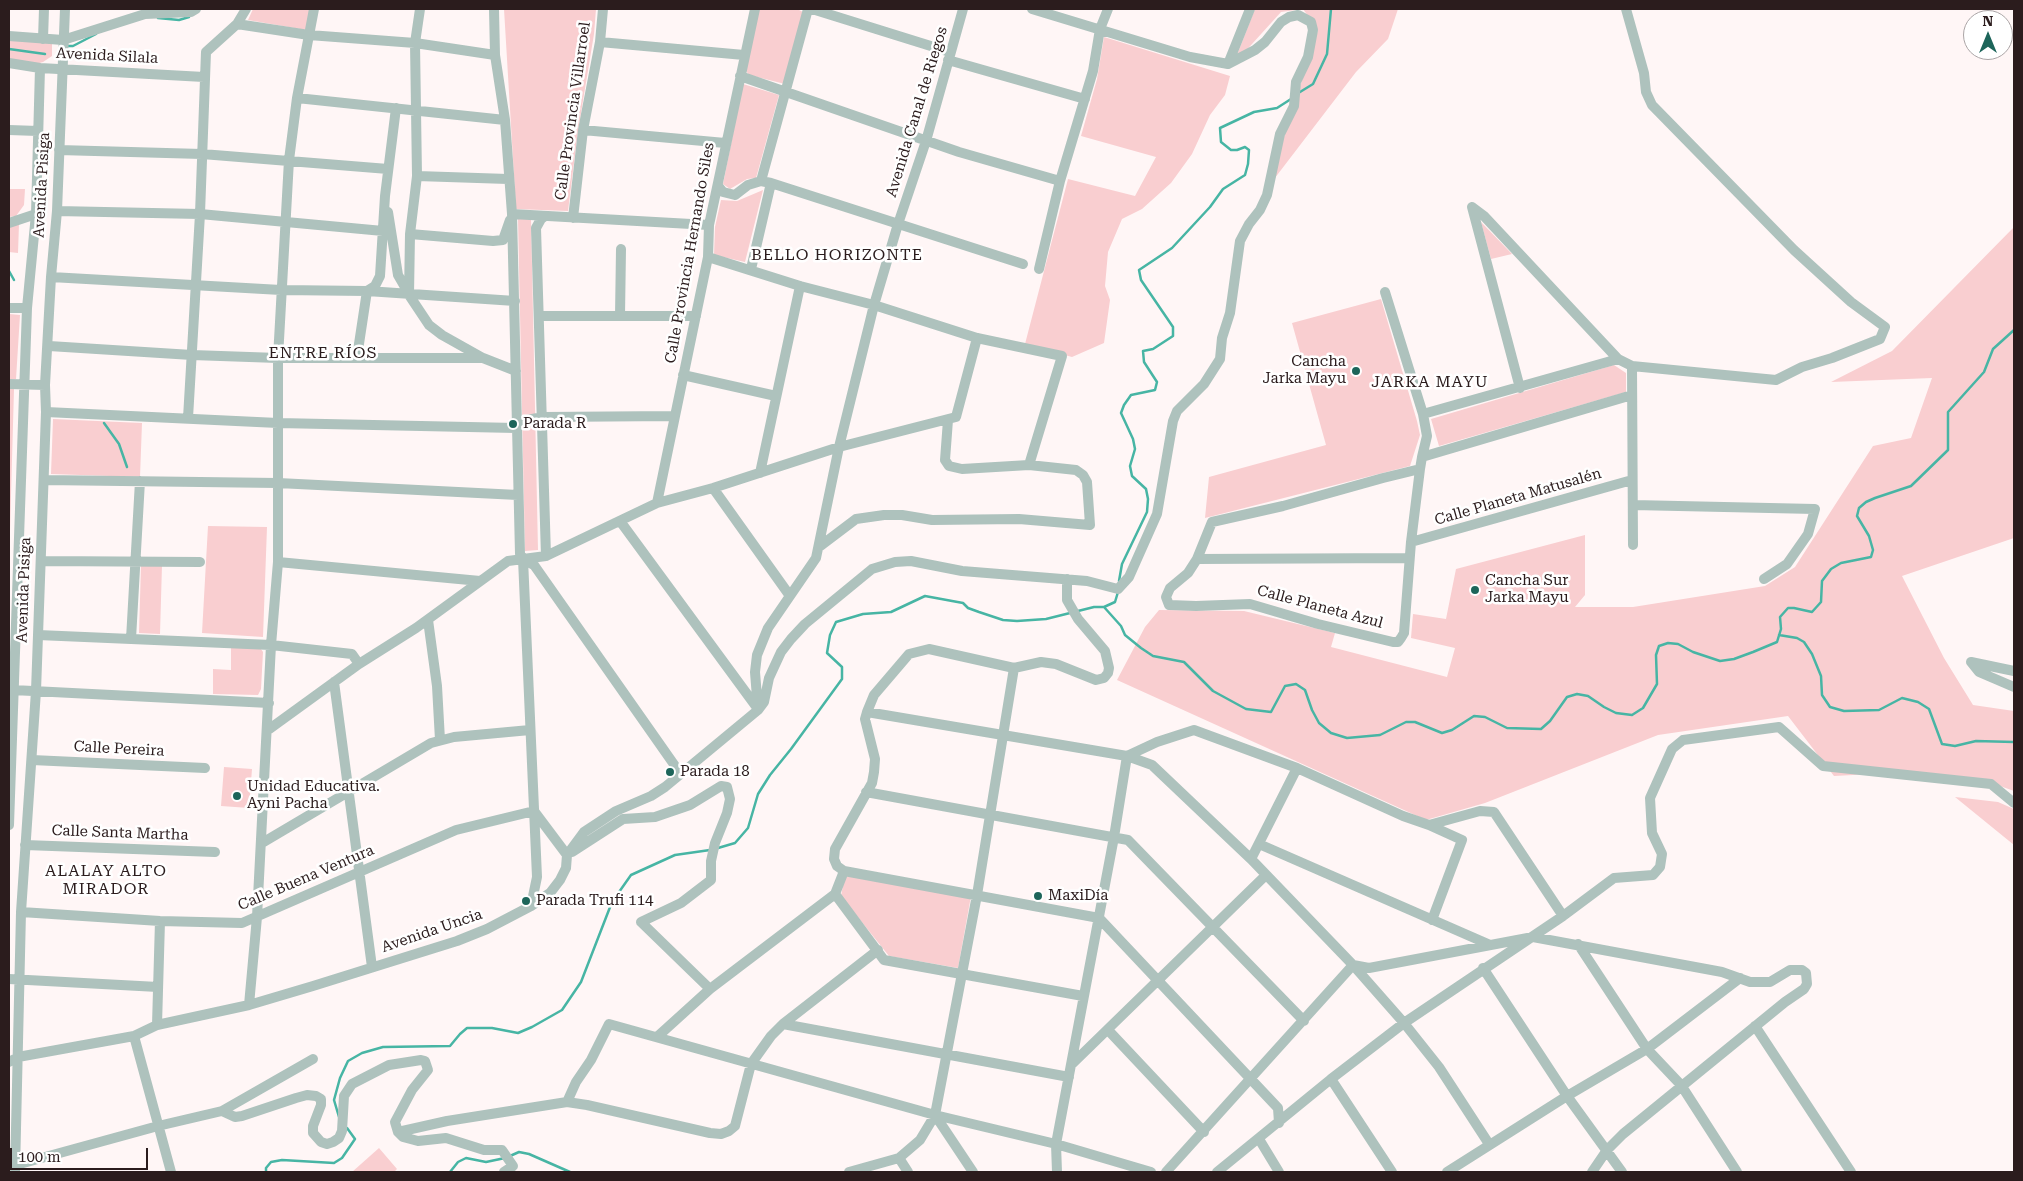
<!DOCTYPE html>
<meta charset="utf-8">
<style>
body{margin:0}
#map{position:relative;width:2023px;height:1181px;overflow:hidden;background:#fff6f6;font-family:"Roboto Serif",serif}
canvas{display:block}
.frame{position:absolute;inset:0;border:10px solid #2b1c1d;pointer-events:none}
.north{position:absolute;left:1963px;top:10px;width:50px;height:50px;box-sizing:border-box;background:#fff;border:1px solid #aaa4a5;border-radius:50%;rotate:0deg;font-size:14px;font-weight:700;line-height:20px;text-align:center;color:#2b1c1d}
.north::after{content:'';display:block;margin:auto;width:18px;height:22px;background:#1d655a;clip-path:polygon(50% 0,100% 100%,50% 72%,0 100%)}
.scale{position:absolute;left:10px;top:1148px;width:138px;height:22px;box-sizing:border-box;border:2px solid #2b1c1d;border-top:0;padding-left:6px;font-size:15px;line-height:18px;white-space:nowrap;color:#2b1c1d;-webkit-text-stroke:4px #fff;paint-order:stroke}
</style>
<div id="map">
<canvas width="2023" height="1181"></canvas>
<div class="frame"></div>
<div class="north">N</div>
<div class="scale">100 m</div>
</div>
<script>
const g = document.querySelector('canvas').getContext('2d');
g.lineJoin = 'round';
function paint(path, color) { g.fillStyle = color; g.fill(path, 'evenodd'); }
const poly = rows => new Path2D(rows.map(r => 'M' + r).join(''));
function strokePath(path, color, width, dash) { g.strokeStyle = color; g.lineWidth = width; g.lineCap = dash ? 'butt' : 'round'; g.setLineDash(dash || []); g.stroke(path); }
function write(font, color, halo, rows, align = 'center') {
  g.font = font + ' "Roboto Serif",serif'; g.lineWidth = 5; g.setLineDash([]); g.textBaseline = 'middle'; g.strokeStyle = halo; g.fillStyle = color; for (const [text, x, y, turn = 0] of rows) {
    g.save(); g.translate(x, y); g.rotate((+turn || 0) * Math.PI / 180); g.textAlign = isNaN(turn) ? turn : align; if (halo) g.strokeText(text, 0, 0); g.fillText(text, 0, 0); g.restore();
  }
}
const green = poly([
 [253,9,310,9,306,30,248,20],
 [504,9,596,9,594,34,578,131,568,211,516,209],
 [758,9,797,9,803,12,785,84,749,75,746,71],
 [1255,9,1398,9,1388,39,1356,72,1268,187,1318,30,1303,9,1281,12,1233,65],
 [1104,37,1230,76,1225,95,1210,115,1192,154,1171,183,1142,209,1122,219,1108,252,1105,286,1110,300,1104,343,1072,357,1025,344,1068,179,1135,196,1156,157,1081,136,1097,79],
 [9,40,52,43,52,56,43,62,36,64,9,59],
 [743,84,779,95,756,178,747,179,730,189,723,184],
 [9,189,25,189,24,205,16,216,9,217],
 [763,190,745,262,714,255,715,227,721,200,737,201],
 [518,219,531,219,538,550,525,551],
 [1481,222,1512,254,1491,259],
 [19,224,18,253,9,252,9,227],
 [2014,227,2014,538,1902,576,1944,658,1973,705,2014,711,2014,791,1989,782,1910,772,1834,776,1788,716,1658,735,1485,803,1426,820,1117,680,1145,627,1159,610,1244,611,1335,633,1331,647,1447,677,1455,648,1411,638,1413,614,1446,619,1456,569,1585,535,1585,595,1575,607,1633,607,1765,586,1795,567,1873,446,1911,438,1932,378,1831,382,1892,351],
 [1381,299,1417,421,1420,435,1410,466,1205,518,1209,477,1326,445,1292,323],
 [9,314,20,315,16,379,9,379],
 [1614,365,1626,373,1626,392,1439,446,1431,419],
 [9,389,14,389,9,567],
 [53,419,142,423,140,477,51,474],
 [208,526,267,527,263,637,202,633],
 [141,565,162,565,160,634,139,633],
 [231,645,261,649,263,652,261,689,258,695,213,694,213,669,231,670],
 [224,767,252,769,249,808,221,806],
 [1955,797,1998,802,2014,809,2014,845],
 [845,874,971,896,958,968,889,956,841,896],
 [379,1148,397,1169,394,1172,352,1172]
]);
const stream = poly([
 [158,18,179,20,189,17],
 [67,46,73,46,96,34],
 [9,49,45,54],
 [1300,92,1313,84,1327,54,1331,9],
 [9,271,14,280],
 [104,423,119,444,127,467],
 [1119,581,1122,564,1147,512,1148,499,1146,489,1132,476,1130,466,1135,449,1133,439,1121,413,1124,405,1131,395,1155,390,1157,382,1144,362,1143,351,1153,349,1173,336,1173,327,1141,280,1139,270,1172,248,1210,207,1223,189,1245,175,1248,164,1249,150,1245,147,1237,150,1231,150,1221,142,1220,128,1254,112,1277,108,1291,99],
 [1104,607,1121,626,1125,635,1141,648,1153,656,1184,662,1213,691,1246,709,1271,712,1285,686,1296,684,1305,690,1312,710,1319,723,1331,733,1347,738,1380,735,1406,722,1415,722,1442,733,1452,730,1474,716,1485,717,1507,728,1541,729,1550,721,1567,697,1577,694,1588,696,1604,707,1616,713,1632,715,1643,708,1657,684,1656,655,1659,646,1668,643,1678,644,1693,652,1720,661,1734,659,1753,652,1777,642,1781,629,1780,617,1788,608,1794,608,1812,612,1821,602,1822,581,1831,569,1841,563,1871,557,1873,550,1869,536,1857,516,1859,508,1866,502,1875,498,1911,486,1948,450,1948,412,1984,372,1993,349,2014,330],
 [1078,611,1094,607,1104,607,1115,602,1118,592],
 [1779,635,1797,638,1804,642,1812,654,1821,676,1822,695,1830,707,1844,711,1879,710,1902,698,1918,702,1929,709,1942,744,1955,746,1976,741,2014,742],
 [718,848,735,843,748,828,758,794,770,775,791,749,842,679,842,667,827,653,830,635,836,622,863,614,891,612,925,596,963,603,968,608,979,612,1003,620,1017,621,1046,619,1070,613],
 [339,1117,334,1100,340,1078,348,1061,362,1053,383,1047,450,1046,460,1034,467,1028,492,1028,518,1033,532,1027,562,1010,581,982,612,902,631,875,675,855,710,850],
 [510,1156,519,1152,529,1154,570,1172],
 [266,1172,266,1168,271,1162,282,1160,334,1163,342,1158,355,1139,347,1128],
 [450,1172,458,1162,466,1158,486,1162,505,1158]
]);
const minor = poly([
 [420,9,415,43,417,176,410,234,409,295,429,325,442,335,483,358,516,371],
 [494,9,495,55,505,120,512,214,520,554,523,559,537,877,531,906],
 [812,9,950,52],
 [1032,9,1190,57,1228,64],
 [237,24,309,35,415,43,495,55],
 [9,36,63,40,145,14,191,12,196,9],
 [43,39,44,9],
 [600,42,744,55],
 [948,60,1085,99],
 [9,63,40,68,204,77],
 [1228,64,1250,9],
 [740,76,959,152,1060,181],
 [297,98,505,120],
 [9,130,38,131],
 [583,130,725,143],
 [59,150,202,154,388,169],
 [417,176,508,179],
 [761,181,808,9],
 [718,186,723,192,735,195,748,185,761,181,771,183,1023,264],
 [1472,207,1484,216,1618,359,1632,366,1776,380,1802,367,1832,358,1880,339,1885,327,1851,302,1794,250,1652,105,1646,92,1644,73,1626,9],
 [1472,207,1520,388],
 [57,211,200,214,383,231],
 [388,212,398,275,409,294],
 [512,214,709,225],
 [545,216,541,219,536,228,546,556],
 [573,218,583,130,600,42,603,9],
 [9,223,36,214],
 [410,234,493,241,503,240,510,220],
 [708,257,800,286,874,305,977,338,1062,356,1029,465],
 [751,269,771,183],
 [1039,269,1060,181,1093,71,1100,29,1108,9],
 [51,277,281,290,367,291,515,301],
 [1385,292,1423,414,1427,436,1422,457,1420,469,1411,542,1404,633,1401,638,1398,642,1393,642,1318,624,1250,604,1196,606,1169,605,1166,597,1170,588,1188,573,1197,559,1212,522,1283,506,1383,478,1420,469],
 [9,308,27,308],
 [540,316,696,316],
 [620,316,621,249],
 [49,346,192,355,278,358,483,358],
 [357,357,367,291,375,286,380,276,385,196,396,108],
 [1632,366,1633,545],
 [683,375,776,396],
 [9,384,45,385],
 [46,412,278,423,516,428],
 [1423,414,1618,359],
 [188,418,200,214,206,52,237,24,246,9],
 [516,422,543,417,675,416],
 [1422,457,1632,395],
 [760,473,800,286],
 [44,480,278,483,518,495],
 [713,488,790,596],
 [657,503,708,257,709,225,755,9],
 [1633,505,1815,509,1808,534,1787,564,1764,579],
 [620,521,758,709],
 [1411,542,1632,480],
 [819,547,856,519,884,515,902,515,932,520,1019,519,1090,525,1087,482,1083,475,1076,470,1029,465,962,469,949,466,945,460,948,420],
 [523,559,534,565,680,773],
 [1197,559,1409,558],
 [41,561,200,562],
 [278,562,480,581],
 [428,620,437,686,440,740],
 [38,635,271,645,352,654,359,664],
 [131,639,140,481],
 [1971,662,1979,672,2014,687],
 [1971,662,2014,671],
 [1014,668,929,649,909,654,874,695,867,712,865,719,875,759,874,772,872,783,835,849,834,859,837,866,844,871,1099,918,1278,1108,1279,1123],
 [334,682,372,967],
 [13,690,269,703],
 [758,710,755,672,757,655,768,628,816,558,839,447,874,305,898,224,926,141,963,9],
 [867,712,1127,756,1152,765,1251,859,1353,965,1369,968,1533,937,1722,972,1750,982,1770,982,1790,970,1802,970,1806,973,1807,984,1804,989,1785,1002,1623,1134,1607,1150,1592,1172],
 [268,730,359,664,416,628,508,561,546,556,657,503,713,488,839,447,956,417,977,338],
 [32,760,205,768],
 [866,792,1128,840,1304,1021],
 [9,825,27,308,36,214,40,68],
 [1429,825,1462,840,1432,920],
 [262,843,431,743,454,737,530,730],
 [1259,844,1488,944],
 [25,845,215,852],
 [572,852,623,819,655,817,690,805,721,786,727,787,730,799,727,813,715,843,711,861,711,880,681,903,641,922,710,989],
 [1251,859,1297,768],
 [835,894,884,960,1083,996],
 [21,912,160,921,242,923,456,830,534,811,567,855],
 [1578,944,1647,1049,1681,1085,1737,1172],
 [878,950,783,1024,1069,1077],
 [1483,968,1567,1096,1622,1172],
 [9,979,158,987],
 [249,1005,257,917,271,645,278,562,278,358,289,160,297,98,314,9],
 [157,1025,160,921],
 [1755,1026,1851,1172],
 [1108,1030,1204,1132],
 [134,1036,171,1172],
 [657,1037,710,989,835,894,844,871],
 [9,1062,18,1057,134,1036,157,1025,249,1005,313,986,457,941,487,929,531,906,550,893,560,880,566,868,567,855,584,832,616,811,651,796,665,787,758,710,764,702,769,678,781,652,791,639,805,624,872,569,895,562,911,561,962,571,1087,581,1118,589,1129,577,1157,514,1173,421,1177,411,1204,384,1220,359,1222,338,1230,313,1240,241,1249,224,1260,210,1267,195,1280,134,1294,106,1296,82,1308,57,1313,30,1311,22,1298,15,1289,17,1281,22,1265,42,1255,50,1228,64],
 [1071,1065,1266,875],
 [1331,1079,1392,1172],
 [567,1102,576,1082,591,1060,609,1024,935,1115,1056,1144,1151,1172],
 [222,1111,235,1117,242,1116,296,1098,307,1095,316,1096,321,1099,321,1105,313,1126,313,1133,321,1142,327,1144,333,1142,339,1138,342,1131,344,1096,352,1084,389,1065,421,1060,425,1061,428,1070,412,1090,395,1122,398,1132,403,1137,418,1141,446,1138,484,1150,502,1150,513,1166,504,1172],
 [935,1115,973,1172],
 [398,1132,447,1121,567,1102,587,1105,710,1133,721,1134,729,1131,735,1126,751,1064,771,1036,783,1024],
 [1259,1139,1279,1172],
 [899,1158,908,1172],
 [16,1165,158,1126,222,1111,313,1059],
 [15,1172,21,912,36,691,46,412,45,385,51,277,57,211,65,9],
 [849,1172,899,1158,920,1140,935,1115,977,895,1014,668,1041,662,1056,664,1096,680,1104,678,1108,673,1109,668,1105,651,1078,619,1067,600,1067,579],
 [1057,1172,1056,1144,1114,837,1127,756,1157,742,1194,730,1297,768,1403,816,1429,825,1480,811,1494,812,1563,916],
 [1166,1172,1353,965,1404,1023,1439,1067,1489,1144],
 [1217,1172,1331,1079,1404,1023,1563,916,1614,878,1653,875,1660,867,1662,854,1652,833,1650,798,1672,749,1683,740,1779,727,1823,766,1991,784,2014,803],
 [1447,1172,1567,1096,1647,1049,1740,978]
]);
const markers = [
 [1356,371,5,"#1d655a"],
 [513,424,5,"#1d655a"],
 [1475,590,5,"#1d655a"],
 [670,772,5,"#1d655a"],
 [237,796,5,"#1d655a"],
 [1038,896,5,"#1d655a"],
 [526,901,5,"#1d655a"]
];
const streetNames = [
 ["Avenida Silala",107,56,3],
 ["Calle Provincia Villarroel",573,111,-82],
 ["Avenida Canal de Riegos",917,112,-73],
 ["Avenida Pisiga",42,185,-87],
 ["Calle Provincia Hernando Siles",690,253,-80],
 ["Calle Planeta Matusalén",1518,497,-16],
 ["Avenida Pisiga",24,590,-88],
 ["Calle Planeta Azul",1320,607,15],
 ["Calle Pereira",119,749,3],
 ["Calle Santa Martha",120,833,2],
 ["Calle Buena Ventura",306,878,-23],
 ["Avenida Uncia",432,931,-19]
];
const poiNames = [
 ["Cancha",1346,362,"right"],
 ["Jarka Mayu",1346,379,"right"],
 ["Parada R",523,424],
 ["Cancha Sur",1485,581],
 ["Jarka Mayu",1485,598],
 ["Parada 18",680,772],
 ["Unidad Educativa.",247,787],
 ["Ayni Pacha",247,804],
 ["MaxiDía",1048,896],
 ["Parada Trufi 114",536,901]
];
const neighbourhoodNames = [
 ["BELLO HORIZONTE",837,255],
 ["ENTRE RÍOS",323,353],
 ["JARKA MAYU",1430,382],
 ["ALALAY ALTO",106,871],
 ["MIRADOR",106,889]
];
paint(green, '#f9ced0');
strokePath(stream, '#47b5a4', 2.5);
strokePath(minor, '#aec2bd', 10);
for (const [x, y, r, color] of markers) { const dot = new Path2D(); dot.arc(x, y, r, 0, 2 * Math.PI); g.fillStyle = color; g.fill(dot); strokePath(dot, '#fff', 2); }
write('15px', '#2b1c1d', '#fff', streetNames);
write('15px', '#2b1c1d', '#fff', poiNames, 'left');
g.letterSpacing = '1px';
write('16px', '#2b1c1d', '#fff', neighbourhoodNames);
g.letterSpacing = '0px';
</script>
